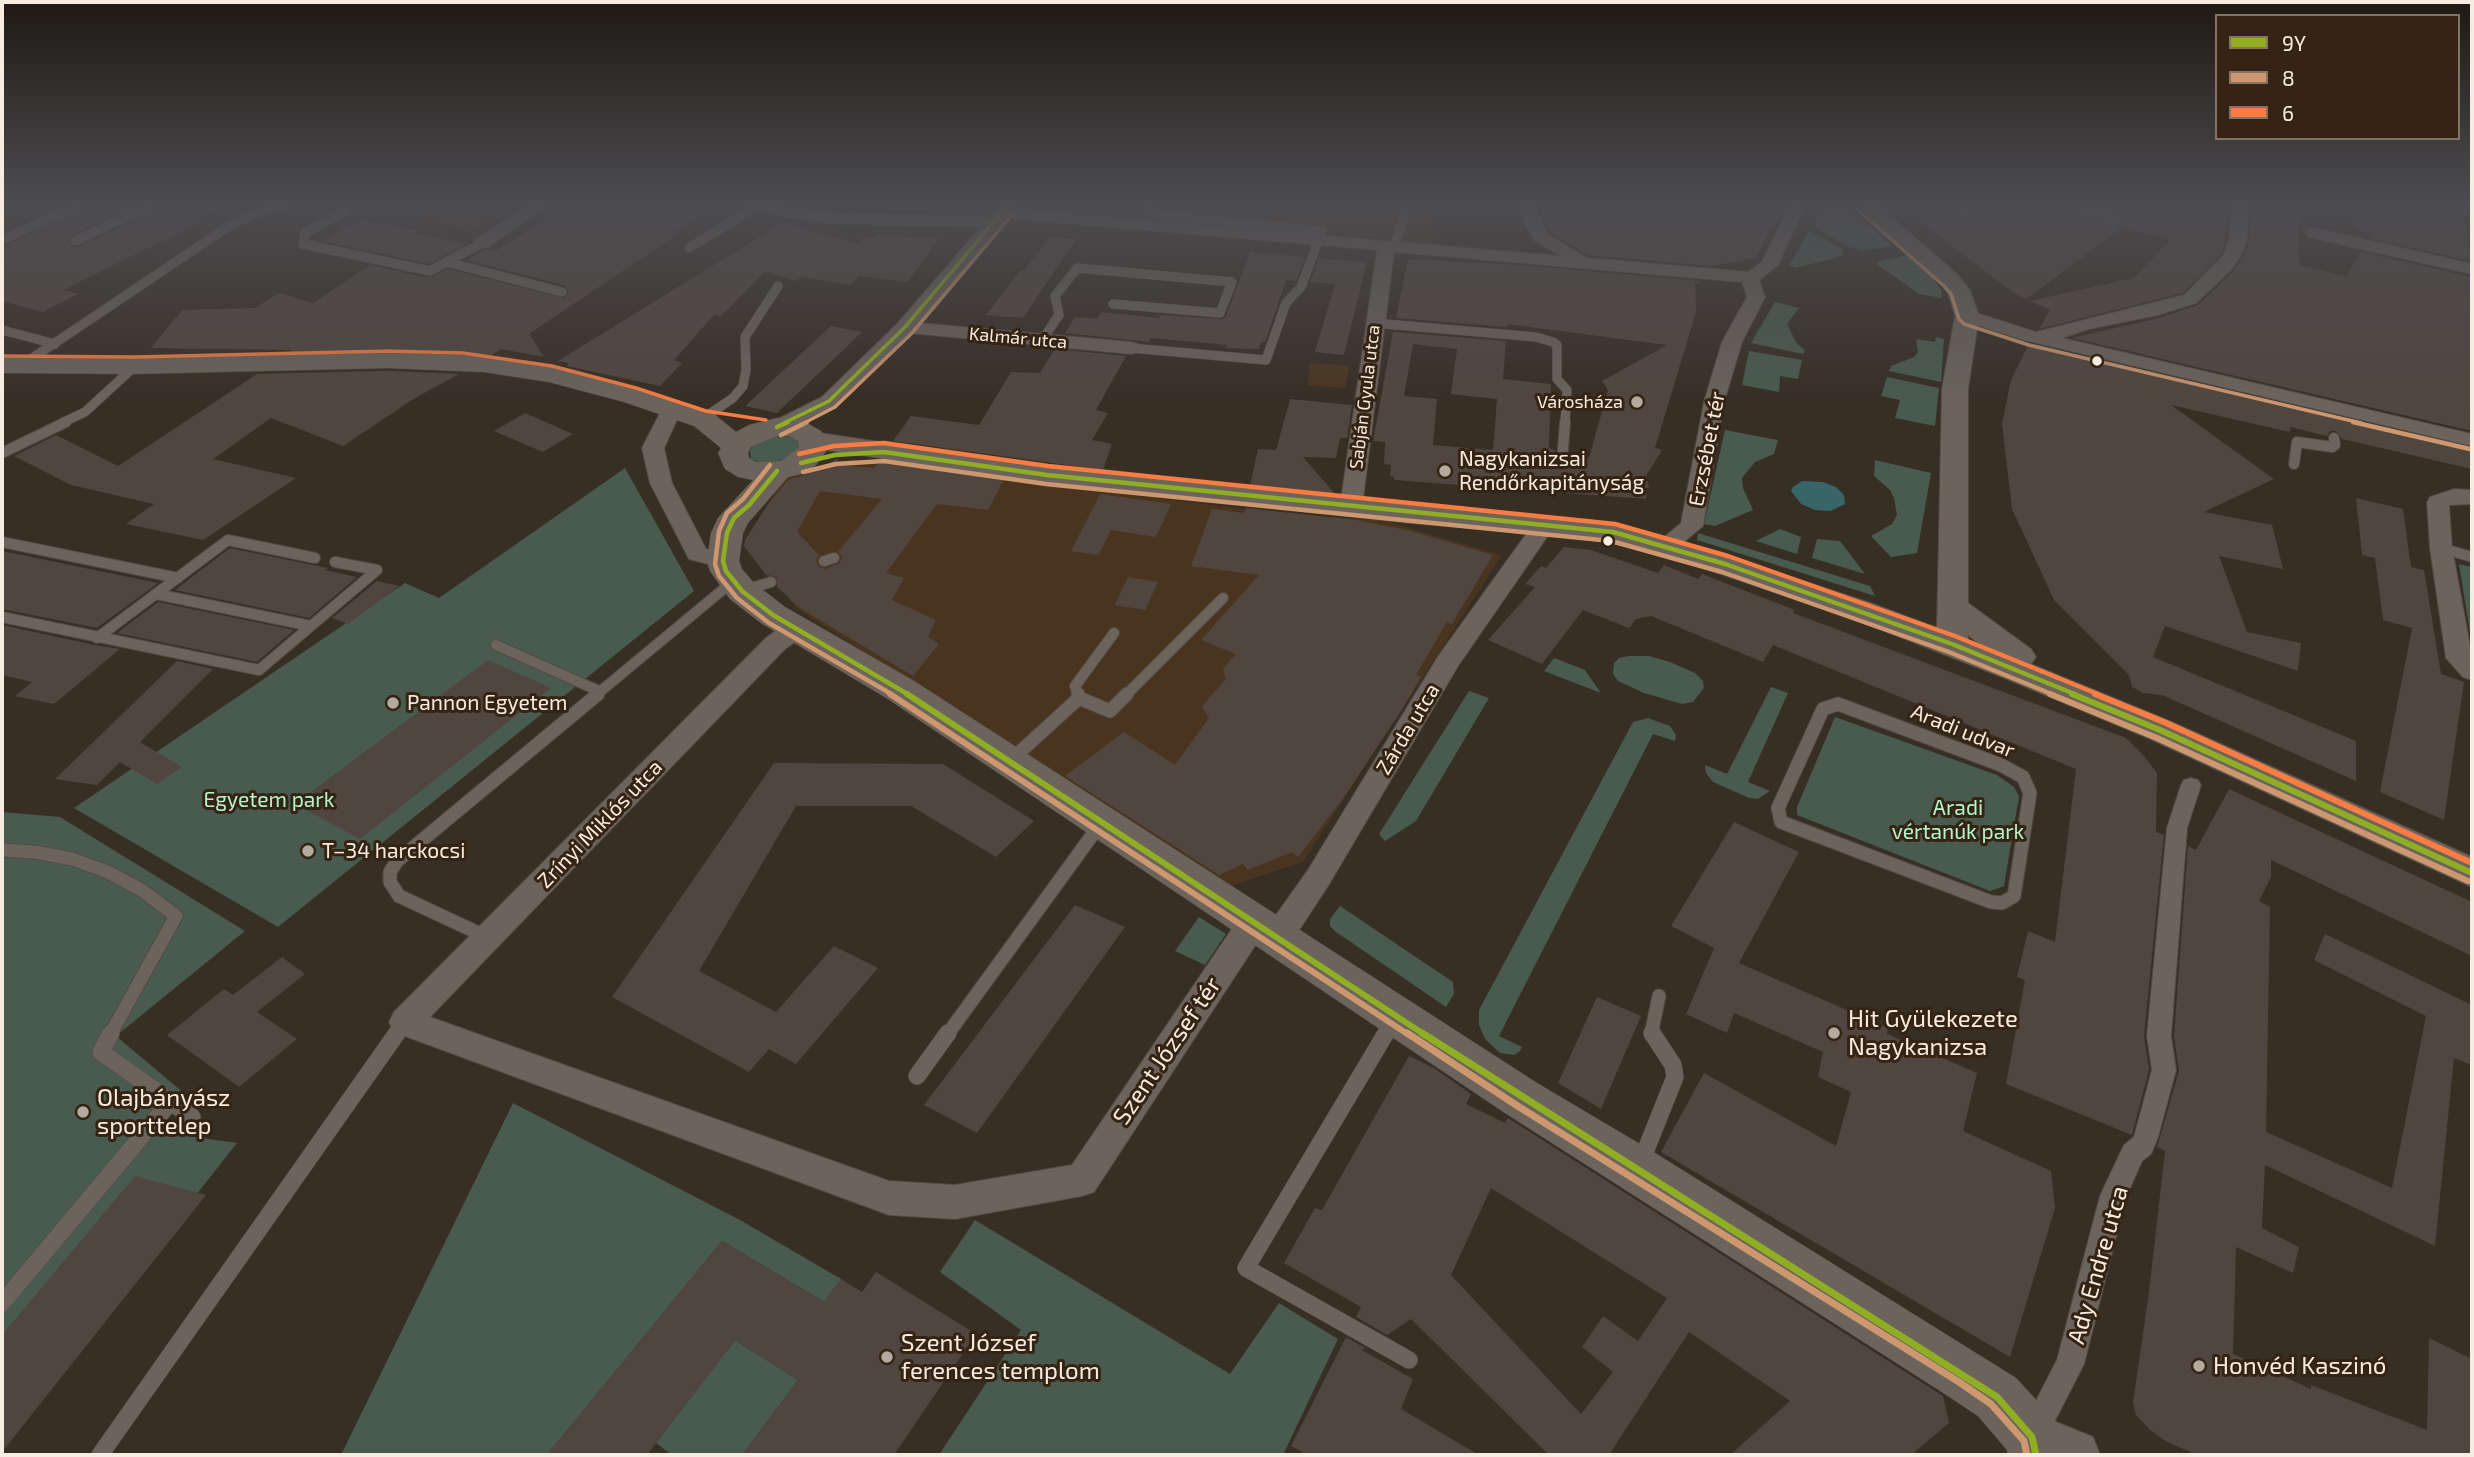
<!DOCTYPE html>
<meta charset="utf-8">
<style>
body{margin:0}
#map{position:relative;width:2474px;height:1457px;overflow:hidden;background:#372e24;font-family:"Exo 2",sans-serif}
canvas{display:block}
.frame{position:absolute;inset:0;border:4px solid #f7ece1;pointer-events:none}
.legend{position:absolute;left:2215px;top:14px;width:245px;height:126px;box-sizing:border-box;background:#352413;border:2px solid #837465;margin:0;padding:9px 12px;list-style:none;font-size:21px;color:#f7ece1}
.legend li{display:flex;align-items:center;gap:14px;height:35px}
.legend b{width:35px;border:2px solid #837465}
</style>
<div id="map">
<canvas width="2474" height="1457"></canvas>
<div class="frame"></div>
<ul class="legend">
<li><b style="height:9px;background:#90ae24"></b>9Y</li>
<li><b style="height:9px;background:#cd976f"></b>8</li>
<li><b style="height:9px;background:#f77d43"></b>6</li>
</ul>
</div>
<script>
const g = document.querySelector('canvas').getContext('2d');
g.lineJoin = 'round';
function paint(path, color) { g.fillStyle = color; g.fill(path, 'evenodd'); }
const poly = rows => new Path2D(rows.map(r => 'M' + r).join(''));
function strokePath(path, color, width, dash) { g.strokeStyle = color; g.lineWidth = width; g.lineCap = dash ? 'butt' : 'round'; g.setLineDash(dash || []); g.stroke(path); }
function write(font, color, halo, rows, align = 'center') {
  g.font = font + ' "Exo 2",sans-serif'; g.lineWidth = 6; g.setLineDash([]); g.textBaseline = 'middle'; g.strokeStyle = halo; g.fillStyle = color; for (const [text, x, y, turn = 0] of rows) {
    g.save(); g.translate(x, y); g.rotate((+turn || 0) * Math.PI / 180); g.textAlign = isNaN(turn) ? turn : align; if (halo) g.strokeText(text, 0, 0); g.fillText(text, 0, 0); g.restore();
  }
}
const built = poly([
 [2,204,54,204,2,228],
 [350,204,521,204,473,232],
 [811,204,1436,204,1433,243,964,205,843,209],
 [1310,363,1349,366,1345,388,1307,385],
 [852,460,1277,513,1385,521,1502,555,1303,862,1231,886,1220,886,795,607,747,541,784,477,838,461]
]);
const green = poly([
 [1819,204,1844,204,1893,246,1862,251,1846,246,1815,227],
 [1938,204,2135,204,2111,236,2088,228,2033,268],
 [1809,231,1841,248,1844,251,1842,256,1796,268,1789,265],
 [1907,255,1930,273,1941,290,1942,298,1919,294,1876,264,1879,261],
 [1775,302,1799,308,1787,324,1797,344,1805,350,1803,354,1751,343],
 [1936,337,1944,339,1941,382,1889,371,1891,366,1914,357,1918,352,1916,339,1935,342],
 [1749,351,1802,360,1798,379,1780,376,1779,392,1742,385],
 [1887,377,1939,388,1935,426,1895,418,1900,400,1881,396],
 [1725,430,1778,440,1774,454,1755,462,1742,478,1743,488,1753,510,1715,526,1704,524],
 [782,435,796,439,801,447,788,460,763,464,751,459,750,450,753,445,774,436],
 [1875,460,1931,473,1917,553,1891,557,1871,536,1892,524,1897,515,1894,498,1890,490,1874,476],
 [625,468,694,591,278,927,74,808,405,583,439,598],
 [1780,529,1801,537,1797,554,1756,541],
 [1698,533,1870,586,1875,596,1697,540],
 [1817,539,1840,541,1865,574,1812,558],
 [2459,564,2472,567,2472,646,2472,645],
 [1629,656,1649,656,1670,662,1695,673,1703,681,1704,688,1693,702,1682,704,1644,693,1618,681,1613,674,1614,663,1619,658],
 [1554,658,1585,670,1601,693,1544,671],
 [1771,687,1788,693,1748,782,1770,791,1758,799,1749,798,1713,782,1706,773,1705,765,1727,774],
 [1469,691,1489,698,1416,821,1385,841,1379,834],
 [1835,717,1997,775,2014,787,2019,796,2004,886,1990,891,1797,815,1797,807],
 [1648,718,1670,726,1676,735,1675,741,1653,734,1499,1036,1522,1047,1520,1051,1514,1055,1500,1053,1485,1039,1479,1025,1479,1010,1633,722],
 [2,812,60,817,245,931,116,1036,185,1094,146,1130,237,1143,2,1441],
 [1340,906,1453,982,1454,994,1446,1007,1336,932,1330,926,1330,919],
 [1199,917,1226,934,1205,965,1175,951],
 [513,1103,740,1220,841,1279,824,1302,722,1241,547,1455,341,1455],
 [975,1220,1230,1374,1279,1303,1338,1339,1283,1455,939,1455,1021,1330,940,1272],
 [735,1340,798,1380,742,1455,672,1455,656,1443]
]);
const water = poly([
 [1802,481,1823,482,1836,487,1844,495,1845,504,1831,511,1815,510,1801,504,1791,491,1793,487]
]);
const building = poly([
 [93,204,138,204,71,235,68,241,72,247,78,247,157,210,161,204,229,204,198,219,203,221,63,290,78,294,43,312,2,301,2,247],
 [570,204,718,204,674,232,679,233,529,334,544,357,501,349,492,355,388,349,289,352,292,350,151,348,182,310,255,308,279,293,313,303,370,265,429,278,448,269,564,298,569,293,564,285,466,260,484,250,497,250],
 [1538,204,1784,204,1756,258,1711,266,1588,255,1549,232],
 [1984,204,2056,204,2121,229,2026,299,2014,293,1919,221,1948,211,1957,217],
 [2118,204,2229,204,2226,239,2221,255,2183,293,2039,329,2050,310,2030,301,2133,278,2172,239,2116,226],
 [2251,204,2299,216,2299,265,2346,276,2361,252,2472,277,2472,431,2072,338,2159,318,2198,305,2232,273,2243,257,2250,240],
 [2354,204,2390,204,2434,213,2435,204,2461,204,2472,261,2369,238,2371,233,2353,229],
 [360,219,418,231,415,233,466,244,429,264,321,241],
 [782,223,857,243,867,237,874,238,878,235,939,239,907,282,859,276,850,285,801,277,796,281,765,272,721,316,714,315,674,360,682,363,660,386,567,366,569,363,558,361],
 [1055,238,1076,239,1023,318,986,315,1020,271,1023,271,1049,239],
 [1250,252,1305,257,1296,281,1286,280,1265,342,1261,342,1259,349,1226,348,1227,345,1151,338,1149,342,1065,333,1075,317,1097,319,1102,312,1159,318,1152,335,1160,315,1223,319,1226,317],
 [1319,258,1367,262,1344,355,1315,352,1335,284,1310,282],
 [1408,259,1520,265,1699,281,1700,284,1695,283,1696,312,1655,448,1662,450,1646,476,1649,488,1646,488,1646,499,1394,480,1394,477,1390,476,1391,465,1384,464,1385,442,1373,441,1393,332,1506,341,1503,379,1551,384,1549,448,1555,450,1555,465,1562,470,1569,466,1571,453,1589,458,1608,390,1602,381,1667,345,1507,324,1507,327,1396,318],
 [1413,344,1457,349,1451,394,1497,399,1493,450,1433,445,1437,399,1404,396],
 [831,326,862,332,777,413,745,406],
 [2029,344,2472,448,2472,469,2342,439,2336,431,2330,431,2327,436,2290,427,2290,432,2171,405,2274,479,2204,512,2272,525,2283,569,2219,556,2247,632,2301,643,2298,671,2165,626,2153,657,2356,741,2356,781,2162,695,2143,693,2132,687,2129,675,2054,600,2012,509,2002,424,2011,380],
 [1055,349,1126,356,1096,410,1108,413,1092,440,1112,444,1103,470,893,441,911,416,979,425,1011,372,1040,373],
 [388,371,459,374,415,398,343,446,271,418,213,459,296,478,203,540,126,524,154,504,71,485,14,456,56,435,118,466,257,374],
 [1290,399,1352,405,1347,438,1340,438,1336,458,1303,457,1335,494,1250,486,1258,449,1276,450],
 [525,413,573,434,543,452,494,431],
 [839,458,834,465,874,468,880,461,1004,479,988,510,937,504,886,573,904,578,892,600,936,620,928,637,939,644,913,676,800,608,777,587,777,577,766,575,744,546,745,540,768,504,789,479,802,476],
 [820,491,882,499,838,552,842,556,840,563,826,569,818,566,816,560,819,555,797,532],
 [1100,494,1171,504,1156,537,1111,530,1099,555,1071,551],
 [2356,498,2403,509,2411,567,2424,570,2441,674,2464,682,2444,820,2380,792,2412,628,2383,620,2375,558,2362,555],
 [1246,508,1356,520,1411,531,1493,555,1452,624,1447,622,1416,675,1421,677,1404,706,1342,800,1298,857,1292,852,1248,870,1243,864,1219,875,1065,776,1124,732,1175,765,1209,718,1202,706,1226,679,1223,669,1236,654,1201,640,1259,575,1191,566,1212,509,1244,513],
 [1564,547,1591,550,1658,573,1664,565,1698,579,1702,574,1795,610,1793,613,2126,738,2144,756,2157,773,2156,832,2164,835,2144,1036,2149,1070,2132,1135,2006,1084,2025,980,2017,977,2028,931,2055,942,2076,769,1773,645,1763,662,1651,616,1636,619,1629,628,1583,610,1542,664,1488,640,1535,587,1525,584,1541,566,1546,568],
 [230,548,328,568,325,570,357,577,309,618,175,590],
 [2,551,158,583,97,628,2,609],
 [1128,577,1158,582,1145,610,1115,605],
 [377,581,399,586,348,624,332,618],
 [158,602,294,630,257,662,117,633],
 [2,625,95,645,120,649,54,704,15,696,32,682,2,675],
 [488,660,551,688,360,839,295,804],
 [177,661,213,669,140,742,182,767,157,784,120,762,97,785,55,779],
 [774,763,943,764,1034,821,996,857,911,806,796,806,699,971,776,1012,834,946,878,968,796,1064,769,1049,749,1072,612,997],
 [2229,789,2472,902,2472,956,2271,860,2271,877,2259,901,2270,907,2266,1132,2392,1188,2426,1016,2314,960,2325,934,2472,1005,2472,1065,2454,1058,2435,1246,2265,1165,2262,1228,2299,1247,2293,1273,2236,1247,2233,1354,2311,1389,2311,1385,2427,1430,2429,1338,2472,1359,2472,1455,2198,1455,2167,1442,2150,1430,2136,1415,2133,1403,2149,1292,2165,1151,2157,1147,2179,1071,2174,1036,2188,846,2196,850],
 [1734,822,1799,852,1739,963,1888,1028,1887,1034,1977,1073,1963,1131,2051,1171,2055,1208,2010,1357,1661,1152,1704,1073,1836,1146,1851,1092,1818,1077,1823,1052,1734,1013,1727,1033,1686,1014,1714,948,1671,926],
 [1075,905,1125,927,977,1133,924,1105],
 [282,957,305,974,257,1012,297,1039,239,1087,167,1035,224,989,233,995],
 [1597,997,1641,1016,1601,1109,1558,1083],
 [1409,1056,1434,1068,1471,1094,1466,1104,1505,1123,1508,1118,1943,1396,1949,1423,1911,1455,1730,1455,1790,1401,1689,1332,1609,1455,1549,1455,1411,1319,1387,1335,1356,1317,1361,1307,1284,1263,1315,1208,1322,1210],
 [1491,1188,1667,1298,1638,1341,1603,1316,1582,1347,1613,1372,1581,1414,1451,1275],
 [135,1176,206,1195,2,1452,2,1335],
 [722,1241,824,1302,841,1279,862,1292,876,1272,976,1334,894,1455,742,1455,798,1380,735,1340,647,1455,547,1455],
 [1346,1337,1365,1348,1362,1350,1413,1379,1401,1409,1479,1455,1307,1455,1291,1446]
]);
const serviceFar3 = poly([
 [345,211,305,233,303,244,430,271,482,243],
 [2,240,81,204],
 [75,241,154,204],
 [1394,247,1408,204],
 [689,248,757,206],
 [447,262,562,292],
 [1374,323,1536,337,1553,342,1557,345,1557,379,1567,390,1565,423],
 [2,330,55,344],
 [1042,340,1059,315,1055,296,1077,268,1232,282,1220,313,1113,304],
 [1131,348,1266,360,1286,303,1301,287,1322,231,1160,215,1148,211,1144,204],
 [22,365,229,226,260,211,287,204],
 [702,419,733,398,743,386,746,370,745,337,778,286],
 [62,423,85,412,135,366]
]);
const serviceFar2 = poly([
 [2,453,66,422],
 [1562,462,1565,422],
 [2294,464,2297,442,2332,447,2335,445,2334,438],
 [2,542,178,578],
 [2441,548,2472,557],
 [824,561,834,558],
 [742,591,771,582],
 [156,594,311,626],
 [2,617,259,670,377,570,335,562],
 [97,638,228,540,315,558],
 [496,645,599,691],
 [596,695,732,582],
 [1078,695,1075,686,1114,633],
 [1126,695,1223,598]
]);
const serviceFar1 = poly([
 [1079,698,1110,711,1127,694],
 [1838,704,2001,765,2023,777,2030,793,2014,896,2002,903,1991,902,1781,822,1778,808,1823,709,1838,704],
 [1010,761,1079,698,1078,694],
 [2,850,35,852,72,859,108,872,143,891,176,916,110,1035],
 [489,938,399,896,390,882,390,872,397,861,598,694],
 [396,1035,405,1022],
 [947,1035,1101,823],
 [1384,1035,1396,1020],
 [1651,1035,1659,996]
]);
const service = poly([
 [111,1033,101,1052,192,1117],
 [1386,1033,1246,1268,1409,1360],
 [917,1076,948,1033],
 [1641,1162,1675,1077,1673,1065,1652,1033],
 [2,1303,171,1101],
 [100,1455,397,1033]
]);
const pedestrian = poly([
 [2191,778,2198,780,2201,785,2187,828,2171,1036,2176,1070,2158,1137,2151,1154,2142,1161,2126,1197,2084,1364,2044,1442,2034,1446,2024,1442,2020,1432,2057,1360,2100,1196,2124,1145,2134,1137,2152,1070,2147,1036,2167,828,2181,785,2184,780,2191,778]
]);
const minor = poly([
 [531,204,550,204,488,247,476,247,473,243,476,239,531,204],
 [737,204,774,204,828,213,989,217,1000,204,1017,204,1014,209,1561,256,1535,241,1525,224,1519,204,1535,204,1547,234,1587,258,1748,272,1762,262,1790,204,1806,204,1778,265,1759,280,1765,297,1742,342,1724,402,1703,526,1673,551,1665,553,1657,551,1654,546,1681,523,1704,402,1722,342,1747,297,1742,282,1394,252,1362,507,1359,512,1351,514,1343,512,1340,507,1377,250,1006,218,919,323,1131,342,1138,344,1141,348,1138,352,1131,354,910,333,836,405,777,433,770,431,767,427,770,423,822,397,898,323,981,227,828,223,745,209,737,204],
 [2232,204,2248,204,2247,240,2241,256,2230,271,2196,303,2158,315,2089,329,2062,338,2472,434,2472,446,2024,340,1960,320,1958,316,1967,310,2036,332,2184,295,2223,256,2229,240,2232,204],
 [2314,228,2472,264,2472,274,2308,237,2305,233,2308,229,2314,228],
 [672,403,679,405,682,409,664,448,672,483,706,549,731,556,735,561,731,566,723,568,689,559,650,483,642,448,662,409,665,405,672,403],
 [2454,489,2472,490,2472,504,2449,505,2452,548,2472,657,2472,680,2463,677,2446,658,2430,548,2427,502,2430,497,2454,489],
 [1545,517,1553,519,1556,524,1458,666,1328,886,1288,947,1277,950,1266,947,1262,938,1266,929,1308,870,1439,655,1537,519,1545,517],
 [796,621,805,623,808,629,805,635,785,649,430,1017,889,1181,955,1185,1072,1165,1242,914,1253,911,1264,914,1268,923,1264,932,1094,1192,1082,1196,955,1219,889,1215,394,1032,389,1022,394,1012,767,637,787,623,796,621]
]);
const tertiary = poly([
 [1855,204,1877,204,1958,275,1970,290,1979,316,1968,389,1968,603,2031,649,2036,657,2031,664,2172,722,2472,857,2472,887,2148,738,2007,679,1849,617,1658,553,1590,538,1410,523,1047,483,813,448,804,446,800,440,804,434,813,432,1047,467,1410,505,1590,520,1675,540,1871,603,1937,628,1942,389,1955,316,1948,292,1942,285,1855,204],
 [1968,635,1969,636,1981,645,1968,640,1968,635],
 [2032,1412,2093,1437,2100,1455,2014,1455,2007,1437,2014,1419,2032,1412]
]);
const secondary = poly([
 [388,352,483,356,550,366,644,390,714,414,736,432,749,425,777,418,805,422,821,431,829,448,824,454,816,465,801,474,788,477,748,523,743,533,739,561,742,569,754,583,785,607,914,681,1537,1083,1655,1153,2016,1378,2052,1417,2064,1455,2008,1455,2007,1450,1978,1416,1945,1394,1505,1113,888,699,761,623,730,599,710,571,707,561,711,533,718,518,753,480,738,477,725,469,718,453,721,448,694,426,624,402,549,382,483,372,388,368,135,374,2,373,2,357,135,358,388,352],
 [777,436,789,436,798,441,799,447,781,461,756,462,749,458,748,453,751,447,777,436]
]);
const bus1Far3 = poly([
 [784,423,829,401,905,327,1009,204]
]);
const bus1Far2 = poly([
 [777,427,788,422],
 [801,463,835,455,884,452,1047,475,1613,532,1725,564,1952,644,2077,695],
 [777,471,749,505,734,518,727,533,723,561,726,571,742,591,773,615,909,695]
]);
const bus1Far1 = poly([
 [907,694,1425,1035],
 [2072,694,2160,730,2472,873]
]);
const bus1 = poly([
 [1422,1033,1997,1397,2032,1437,2036,1455]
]);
const bus2Far3 = poly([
 [1859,211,1944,286,1951,294,1959,319,1964,324,2029,345,2361,423],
 [804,423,835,407,912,333,1016,210]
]);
const bus2Far2 = poly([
 [2353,422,2470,449],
 [781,435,807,422],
 [770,465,743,499,727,513,719,531,715,564,719,576,737,598,769,623,893,695],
 [803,472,836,464,884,461,1046,484,1611,541,1722,572,1949,652,2054,695]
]);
const bus2Far1 = poly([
 [890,694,1409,1035],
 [2050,694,2157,738,2468,881]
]);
const bus2 = poly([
 [1407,1033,1516,1105,1959,1382,1991,1404,2024,1441,2027,1455]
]);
const bus3Far2 = poly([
 [2,356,135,357,388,351,463,353,552,366,636,388,706,411,766,420]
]);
const bus3Far1 = poly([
 [799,454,834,446,884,443,1048,466,1615,524,1728,556,1955,636,2100,695]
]);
const bus3 = poly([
 [2095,694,2164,722,2472,863]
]);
const markers = [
 [2097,361,6,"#f7ece1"],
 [1637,402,7,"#b4aa9f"],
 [1445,471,7,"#b4aa9f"],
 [1608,541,6,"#f7ece1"],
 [393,703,7,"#b4aa9f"],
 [308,851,7,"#b4aa9f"],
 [1834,1033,7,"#b4aa9f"],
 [83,1112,7,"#b4aa9f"],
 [887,1357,7,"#b4aa9f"],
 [2199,1366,7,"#b4aa9f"]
];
const farStreetnames = [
 ["Kalmár utca",1018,338,5],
 ["Sabján Gyula utca",1365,397,-83]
];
const farPoinames = [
 ["Városháza",1623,402]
];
const streetNames = [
 ["Erzsébet tér",1707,449,-79],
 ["Zárda utca",1408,729,-59],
 ["Aradi udvar",1963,731,22],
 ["Zrínyi Miklós utca",600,824,-46]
];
const poiNames = [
 ["Nagykanizsai",1459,459],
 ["Rendőrkapitányság",1459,483],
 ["Pannon Egyetem",407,703],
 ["T–34 harckocsi",322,851]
];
const parkNames = [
 ["Egyetem park",269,800],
 ["Aradi",1958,808],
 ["vértanúk park",1958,832]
];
const nearPoinames = [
 ["Hit Gyülekezete",1848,1019],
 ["Nagykanizsa",1848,1047],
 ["Olajbányász",97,1098],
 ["sporttelep",97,1126],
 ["Szent József",901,1343],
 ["ferences templom",901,1371],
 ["Honvéd Kaszinó",2213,1366]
];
const nearStreetnames = [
 ["Szent József tér",1167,1051,-56],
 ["Ady Endre utca",2098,1265,-74]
];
paint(built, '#49351f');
paint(green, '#495b4e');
paint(water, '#376568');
paint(building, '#51463f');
strokePath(serviceFar3, '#514a41', 10);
strokePath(serviceFar2, '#514a41', 12);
strokePath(serviceFar1, '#514a41', 15);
strokePath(service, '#514a41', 18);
strokePath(pedestrian, '#514a41', 2);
strokePath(minor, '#514a41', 2);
strokePath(tertiary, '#514a41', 2);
strokePath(secondary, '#514a41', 1);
strokePath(serviceFar3, '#6c645c', 9);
strokePath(serviceFar2, '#6c645c', 10);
strokePath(serviceFar1, '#6c645c', 13);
strokePath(service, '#6c645c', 17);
paint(pedestrian, '#6c645c');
paint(minor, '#6c645c');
paint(tertiary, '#6c645c');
paint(secondary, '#6c645c');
strokePath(bus1Far3, '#90ae24', 3.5);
strokePath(bus1Far2, '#90ae24', 4.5);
strokePath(bus1Far1, '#90ae24', 6);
strokePath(bus1, '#90ae24', 7);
strokePath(bus2Far3, '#cd976f', 3.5);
strokePath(bus2Far2, '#cd976f', 4.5);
strokePath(bus2Far1, '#cd976f', 6);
strokePath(bus2, '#cd976f', 7);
strokePath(bus3Far2, '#f77d43', 3.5);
strokePath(bus3Far1, '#f77d43', 4.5);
strokePath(bus3, '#f77d43', 6);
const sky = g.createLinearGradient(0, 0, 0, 408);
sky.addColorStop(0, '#1e1914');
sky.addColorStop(0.5, '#4d4c50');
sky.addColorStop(1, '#4d4c5000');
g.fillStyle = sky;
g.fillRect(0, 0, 2474, 408);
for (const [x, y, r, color] of markers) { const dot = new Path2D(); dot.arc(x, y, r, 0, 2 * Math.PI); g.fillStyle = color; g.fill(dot); strokePath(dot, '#352413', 2.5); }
write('18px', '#f7ece1', '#352413', farStreetnames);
write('18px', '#f7ece1', '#352413', farPoinames, 'right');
write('21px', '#f7ece1', '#352413', streetNames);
write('21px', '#f7ece1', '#352413', poiNames, 'left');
write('21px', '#b3f5ce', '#352413', parkNames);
write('24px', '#f7ece1', '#352413', nearPoinames, 'left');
write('24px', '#f7ece1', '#352413', nearStreetnames);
</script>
